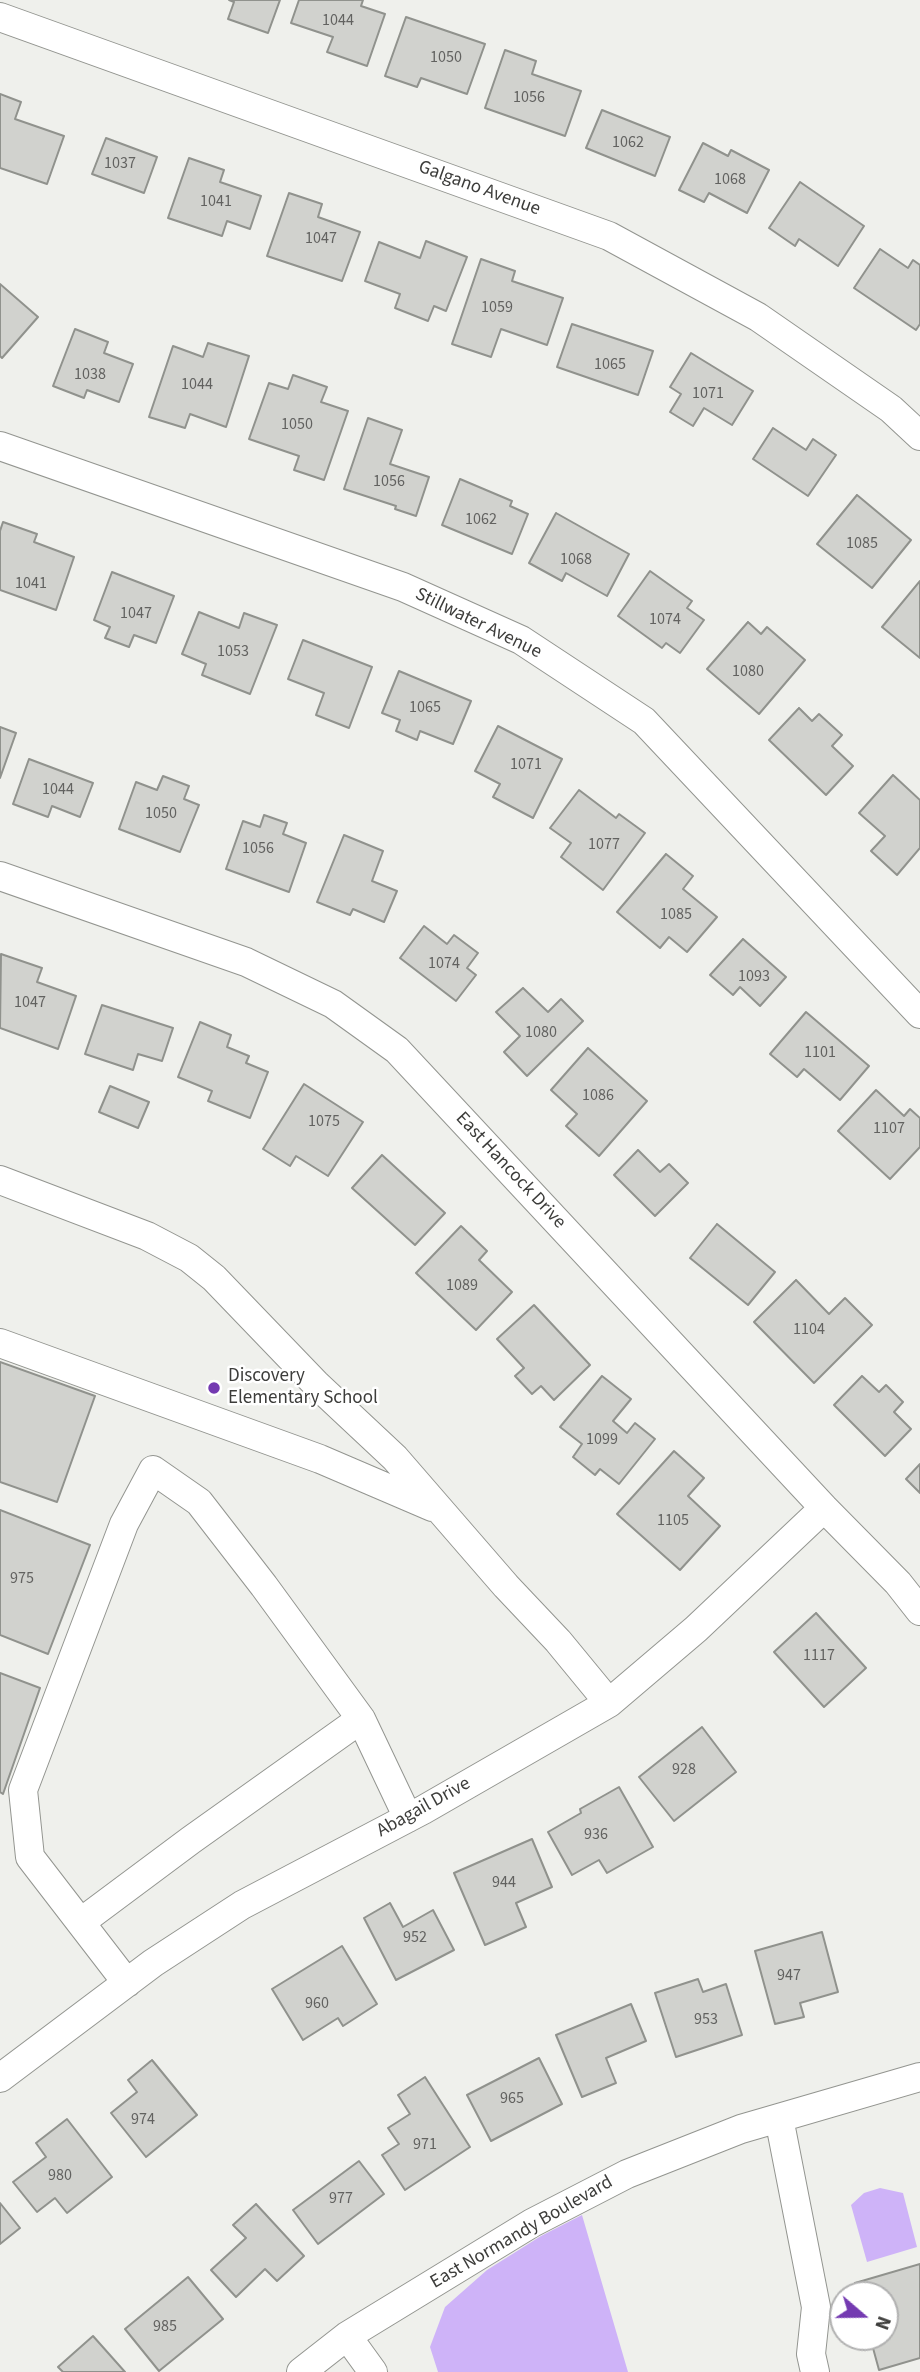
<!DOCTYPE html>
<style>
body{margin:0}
#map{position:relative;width:920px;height:2372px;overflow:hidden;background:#eff0ec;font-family:"Source Sans 3",sans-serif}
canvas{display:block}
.north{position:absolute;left:829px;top:2281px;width:70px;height:70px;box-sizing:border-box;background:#fff;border:2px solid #b1b1b1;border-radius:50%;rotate:110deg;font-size:19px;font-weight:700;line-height:28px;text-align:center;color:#3d3d3b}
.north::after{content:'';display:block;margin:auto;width:24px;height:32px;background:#743ab1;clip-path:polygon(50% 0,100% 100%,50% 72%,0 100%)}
</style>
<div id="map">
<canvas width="920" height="2372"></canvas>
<div class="north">N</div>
</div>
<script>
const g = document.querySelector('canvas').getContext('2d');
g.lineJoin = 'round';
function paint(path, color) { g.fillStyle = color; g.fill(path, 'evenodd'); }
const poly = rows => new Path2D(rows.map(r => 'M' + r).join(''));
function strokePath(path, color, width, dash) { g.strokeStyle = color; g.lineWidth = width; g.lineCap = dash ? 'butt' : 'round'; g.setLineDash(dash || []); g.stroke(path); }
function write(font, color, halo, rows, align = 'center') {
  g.font = font + ' "Source Sans 3",sans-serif'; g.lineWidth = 5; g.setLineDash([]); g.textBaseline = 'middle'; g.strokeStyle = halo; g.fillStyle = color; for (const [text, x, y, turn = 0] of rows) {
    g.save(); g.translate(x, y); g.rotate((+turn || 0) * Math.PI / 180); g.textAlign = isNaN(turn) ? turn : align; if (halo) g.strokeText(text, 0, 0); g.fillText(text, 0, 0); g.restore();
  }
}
const green = poly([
 [880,2188,903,2193,917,2247,867,2262,851,2205,864,2193],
 [582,2215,628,2372,438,2372,430,2347,445,2307,487,2270,541,2236]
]);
const building = poly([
 [229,0,280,0,268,33,228,19,234,2,229,0],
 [299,0,363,0,361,6,385,14,367,66,327,52,333,37,291,23,299,0],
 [406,17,485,44,467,94,421,78,417,87,385,76,406,17],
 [505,50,536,61,532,74,581,91,565,136,485,108,505,50],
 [0,94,21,102,15,119,64,136,47,184,0,168,0,94],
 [602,110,670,137,655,176,586,148,602,110],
 [106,138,157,157,144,193,92,174,106,138],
 [703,143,728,156,731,150,769,170,747,213,709,193,704,202,679,190,703,143],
 [189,158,224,170,220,182,261,196,250,229,227,221,222,236,168,218,189,158],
 [800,182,864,226,838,266,799,239,795,246,769,228,800,182],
 [289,193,322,204,318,217,360,232,342,281,267,256,289,193],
 [426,241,467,257,446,311,434,306,428,321,395,308,400,294,365,281,379,242,420,258,426,241],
 [880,249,908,268,913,260,920,265,920,324,916,330,854,288,880,249],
 [481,259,515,271,512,281,563,298,547,345,501,329,491,357,452,344,481,259],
 [0,284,38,317,2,358,0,356,0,284],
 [572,324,653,351,638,395,557,367,572,324],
 [75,329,108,342,104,353,133,364,119,402,87,390,84,398,53,386,75,329],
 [208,343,249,356,226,427,190,414,185,428,149,417,173,346,203,357,208,343],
 [691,353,753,391,732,425,704,408,693,426,670,412,681,394,670,387,691,353],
 [293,375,327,387,321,402,348,411,324,480,294,470,299,456,249,439,269,383,288,389,293,375],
 [368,418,402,430,390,464,429,477,416,516,395,509,396,506,344,489,368,418],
 [773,428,806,450,813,439,836,455,808,496,753,459,773,428],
 [460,479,512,501,510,506,528,514,512,554,442,525,460,479],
 [857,495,911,540,872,588,817,544,857,495],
 [556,513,629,554,607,596,566,573,562,581,529,563,556,513],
 [3,522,37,534,34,542,74,557,56,610,0,590,0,531,3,522],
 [650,571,692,601,687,608,704,620,680,653,666,643,662,648,618,616,650,571],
 [112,572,174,596,156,643,134,635,129,647,105,638,110,627,94,620,112,572],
 [920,581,920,658,882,627,920,581],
 [199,612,239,628,244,613,277,625,250,694,202,675,206,664,182,654,199,612],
 [748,622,761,634,767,627,805,660,759,714,707,669,748,622],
 [303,640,372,667,349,728,316,715,324,693,288,679,303,640],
 [399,671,471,701,453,744,420,731,417,740,396,731,400,720,382,713,399,671],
 [799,708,812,721,819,714,842,735,832,746,853,766,826,795,769,740,799,708],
 [498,726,562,759,533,818,493,797,500,784,475,771,498,726],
 [0,727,16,733,0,778,0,727],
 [29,759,93,783,80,817,52,806,48,817,13,804,29,759],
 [893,775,920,800,920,848,897,875,871,851,885,836,859,813,893,775],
 [163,776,189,786,184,799,199,805,180,852,119,829,136,782,157,790,163,776],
 [579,790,616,818,619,814,645,833,603,890,561,857,571,843,550,828,579,790],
 [264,815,287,823,283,834,306,843,289,892,226,869,243,821,260,827,264,815],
 [344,835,383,851,372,881,397,891,384,922,353,909,350,915,317,902,344,835],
 [666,854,693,876,683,889,717,917,687,952,669,937,660,948,617,912,666,854],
 [424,926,447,944,454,935,478,953,467,968,476,975,456,1001,400,958,424,926],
 [743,939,786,977,760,1006,740,987,733,995,710,975,743,939],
 [1,954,42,968,37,982,76,996,58,1049,0,1028,1,954],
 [523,988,548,1012,561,999,583,1021,527,1076,504,1052,520,1036,496,1012,523,988],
 [102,1005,173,1028,162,1061,138,1054,133,1070,85,1054,102,1005],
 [806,1012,869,1066,840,1100,804,1069,797,1077,770,1054,806,1012],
 [200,1022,231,1035,227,1047,249,1056,246,1063,268,1072,250,1118,208,1101,212,1091,178,1077,200,1022],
 [588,1048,647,1101,599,1156,566,1126,577,1114,551,1090,588,1048],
 [304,1084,363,1122,328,1176,296,1156,290,1166,263,1149,304,1084],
 [110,1086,149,1102,138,1128,99,1112,110,1086],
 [876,1090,904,1116,910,1109,920,1118,920,1147,890,1179,838,1131,876,1090],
 [638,1150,660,1172,669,1164,688,1183,655,1216,614,1175,638,1150],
 [382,1155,445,1213,415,1245,352,1188,382,1155],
 [717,1224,775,1272,748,1305,690,1258,717,1224],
 [461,1226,487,1251,479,1260,512,1292,476,1330,416,1273,461,1226],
 [796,1280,829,1314,845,1298,872,1325,814,1383,754,1322,796,1280],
 [534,1305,590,1365,554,1400,541,1386,532,1394,515,1376,524,1368,497,1339,534,1305],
 [0,1362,95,1396,57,1502,0,1482,0,1362],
 [602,1376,631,1399,613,1421,627,1433,635,1423,655,1439,619,1484,600,1469,595,1475,573,1457,582,1444,560,1427,602,1376],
 [862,1376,879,1392,886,1385,903,1402,894,1412,911,1429,885,1456,834,1405,862,1376],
 [674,1451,704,1478,688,1496,720,1526,680,1570,617,1514,674,1451],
 [920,1464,920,1493,906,1479,920,1464],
 [0,1510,90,1545,48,1654,0,1635,0,1510],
 [816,1613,866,1668,824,1707,774,1652,816,1613],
 [0,1673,40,1688,3,1794,0,1792,0,1673],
 [702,1727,736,1772,674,1821,639,1777,702,1727],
 [619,1787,653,1847,607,1873,599,1860,572,1875,548,1832,581,1813,580,1809,619,1787],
 [532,1839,552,1887,516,1903,526,1927,485,1945,454,1873,532,1839],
 [390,1903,403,1927,433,1910,454,1950,396,1980,364,1918,390,1903],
 [822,1932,838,1992,800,2003,804,2017,775,2024,755,1951,822,1932],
 [342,1946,377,2004,343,2026,338,2018,303,2040,272,1989,342,1946],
 [698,1979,703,1992,726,1984,742,2035,676,2057,655,1993,698,1979],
 [631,2004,646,2041,606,2058,616,2083,582,2097,556,2035,631,2004],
 [539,2058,562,2104,491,2141,467,2095,539,2058],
 [152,2060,197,2115,146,2157,111,2113,137,2092,128,2080,152,2060],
 [425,2077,470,2147,405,2190,382,2155,399,2144,388,2128,410,2114,398,2095,425,2077],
 [67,2119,112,2177,67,2213,55,2198,37,2212,13,2182,46,2157,36,2143,67,2119],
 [359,2161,384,2194,318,2244,293,2210,359,2161],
 [0,2203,20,2228,0,2244,0,2203],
 [256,2204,304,2256,277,2281,265,2269,236,2297,211,2270,246,2238,233,2225,256,2204],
 [920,2264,920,2358,879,2370,870,2337,885,2337,885,2295,858,2295,855,2283,920,2264],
 [188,2277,223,2319,159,2371,125,2329,188,2277],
 [93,2336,125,2372,63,2372,58,2367,93,2336]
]);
const minor = poly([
 [0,17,609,236,758,317,891,409,920,436],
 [0,446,403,587,521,640,644,721,920,1014],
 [0,876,246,962,333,1004,397,1050,824,1508,898,1583,920,1611],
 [0,1180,147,1236,189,1258,214,1278,316,1384,395,1458,506,1586,558,1641,609,1703],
 [0,1343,320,1459,432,1507],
 [81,1922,191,1840,361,1719],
 [127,1983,30,1857,23,1790,124,1524,153,1470,199,1502,264,1586,361,1719,408,1818],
 [0,2078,153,1963,242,1905,423,1810,609,1703,696,1629,824,1508],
 [779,2118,816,2307,811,2354,815,2372],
 [347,2336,373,2372],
 [301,2372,347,2336,532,2223,627,2174,741,2129,920,2077]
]);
const markers = [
 [214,1388,7,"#743ab1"]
];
const numberNames = [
 ["1044",338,21],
 ["1050",446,58],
 ["1056",529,98],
 ["1062",628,143],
 ["1037",120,164],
 ["1068",730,180],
 ["1041",216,202],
 ["1047",321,239],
 ["1059",497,308],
 ["1065",610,365],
 ["1038",90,375],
 ["1044",197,385],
 ["1071",708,394],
 ["1050",297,425],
 ["1056",389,482],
 ["1062",481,520],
 ["1085",862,544],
 ["1068",576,560],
 ["1041",31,584],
 ["1047",136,614],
 ["1074",665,620],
 ["1053",233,652],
 ["1080",748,672],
 ["1065",425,708],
 ["1071",526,765],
 ["1044",58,790],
 ["1050",161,814],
 ["1077",604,845],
 ["1056",258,849],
 ["1085",676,915],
 ["1074",444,964],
 ["1093",754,977],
 ["1047",30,1003],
 ["1080",541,1033],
 ["1101",820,1053],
 ["1086",598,1096],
 ["1075",324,1122],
 ["1107",889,1129],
 ["1089",462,1286],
 ["1104",809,1330],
 ["1099",602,1440],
 ["1105",673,1521],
 ["975",22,1579],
 ["1117",819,1656],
 ["928",684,1770],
 ["936",596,1835],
 ["944",504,1883],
 ["952",415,1938],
 ["947",789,1976],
 ["960",317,2004],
 ["953",706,2020],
 ["965",512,2099],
 ["974",143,2120],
 ["971",425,2145],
 ["980",60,2176],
 ["977",341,2199],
 ["985",165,2327]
];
const streetNames = [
 ["Galgano Avenue",479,189,20],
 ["Stillwater Avenue",478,624,26],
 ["East Hancock Drive",510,1171,47],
 ["Abagail Drive",424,1808,-29],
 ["East Normandy Boulevard",522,2233,-30]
];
const poiNames = [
 ["Discovery",228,1377],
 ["Elementary School",228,1399]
];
paint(green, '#ceb3f8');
paint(building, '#d1d2ce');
strokePath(building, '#90928d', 2);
strokePath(minor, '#939590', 30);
strokePath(minor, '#fff', 28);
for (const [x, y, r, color] of markers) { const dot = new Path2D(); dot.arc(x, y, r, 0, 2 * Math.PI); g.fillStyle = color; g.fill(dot); strokePath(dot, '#fff', 2.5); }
write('16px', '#626260', null, numberNames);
write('19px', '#3d3d3b', '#fff', streetNames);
write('19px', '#3d3d3b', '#fff', poiNames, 'left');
</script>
